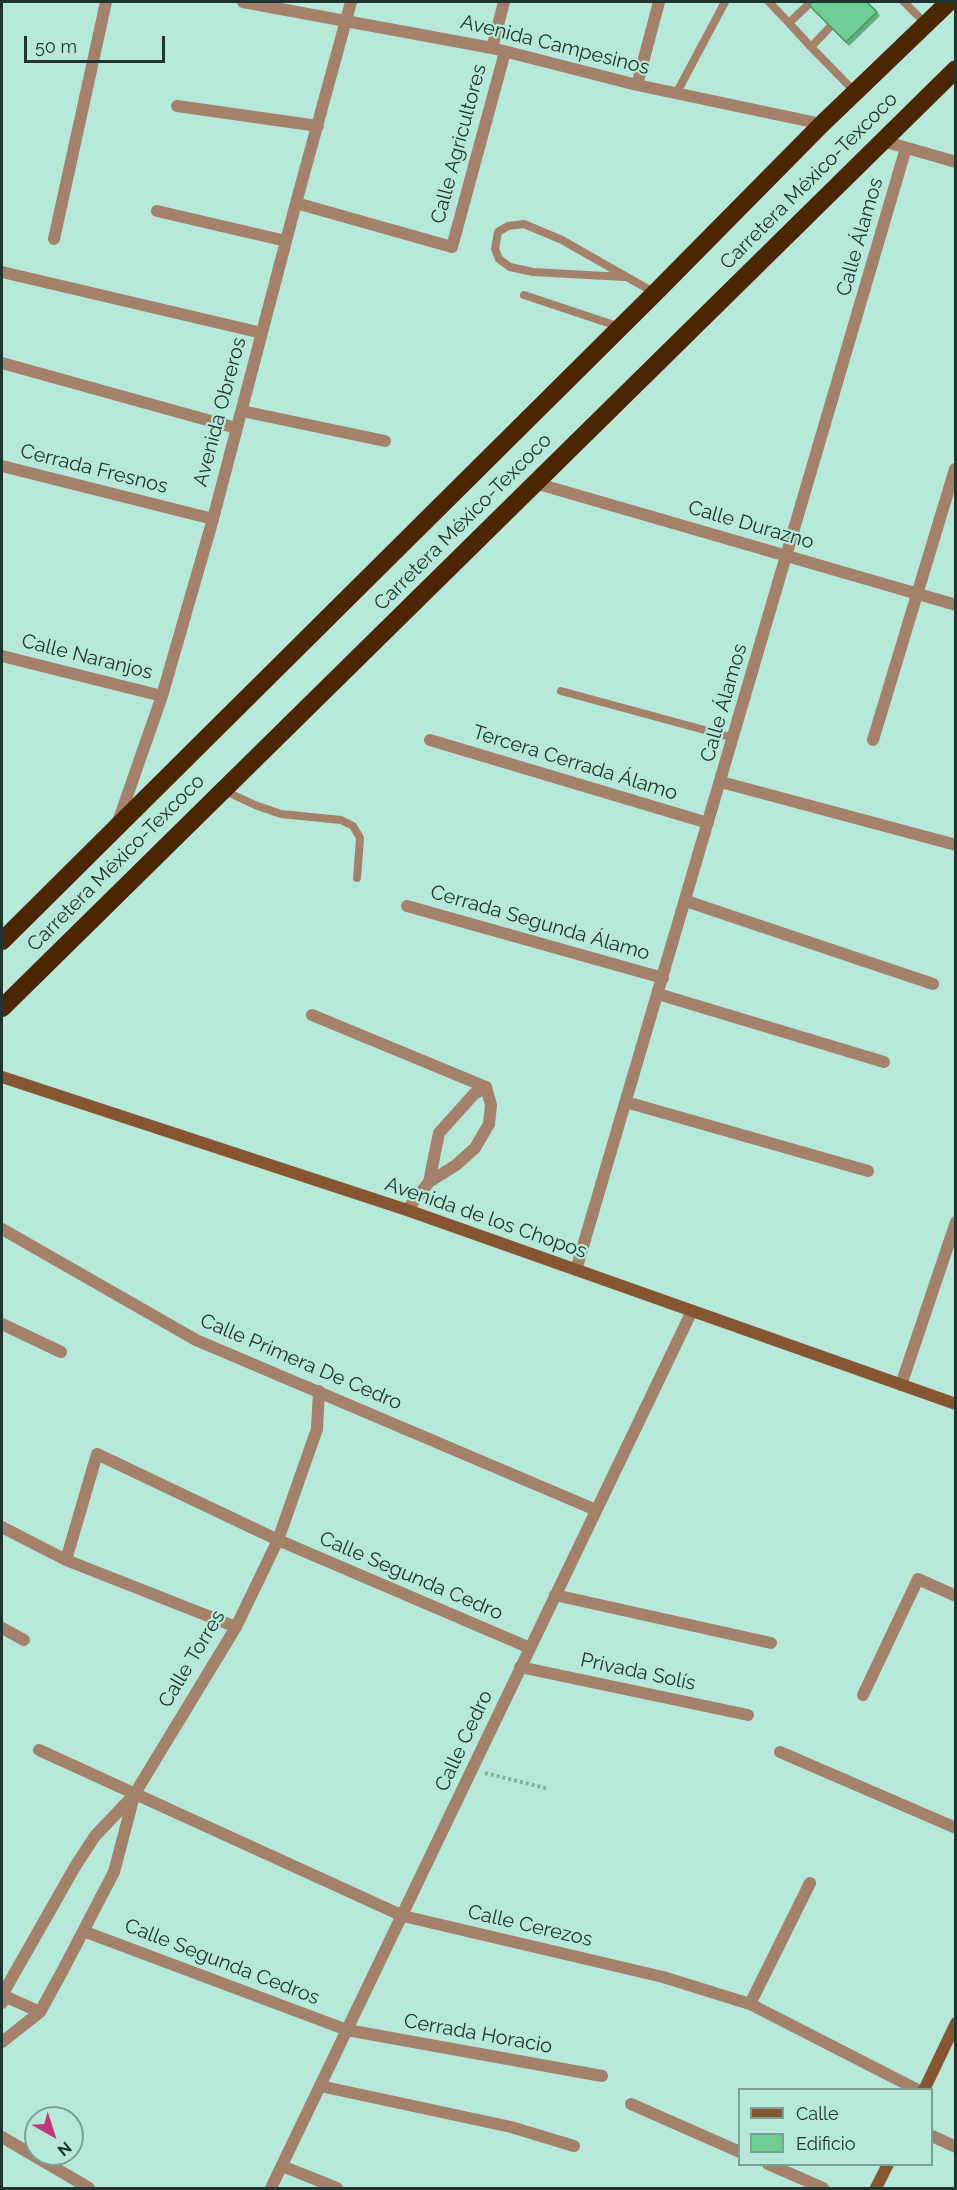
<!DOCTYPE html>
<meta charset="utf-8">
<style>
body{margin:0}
#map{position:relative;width:957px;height:2190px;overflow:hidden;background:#b7e9da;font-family:Raleway,sans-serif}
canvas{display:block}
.frame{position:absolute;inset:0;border:3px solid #213530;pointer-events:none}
.legend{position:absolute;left:738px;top:2088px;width:195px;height:78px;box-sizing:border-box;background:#b7e9da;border:2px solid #7ba196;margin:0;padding:8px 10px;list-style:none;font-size:18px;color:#213530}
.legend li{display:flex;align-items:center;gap:12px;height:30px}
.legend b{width:30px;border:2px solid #7ba196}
.north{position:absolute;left:24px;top:2106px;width:60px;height:60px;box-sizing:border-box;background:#b7e9da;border:2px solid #7ba196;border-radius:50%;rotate:141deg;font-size:16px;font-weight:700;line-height:24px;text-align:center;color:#213530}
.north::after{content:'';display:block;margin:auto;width:21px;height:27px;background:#be3777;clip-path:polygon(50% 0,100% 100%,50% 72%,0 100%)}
.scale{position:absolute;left:24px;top:36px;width:141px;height:27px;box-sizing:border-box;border:3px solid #213530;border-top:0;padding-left:8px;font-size:18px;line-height:21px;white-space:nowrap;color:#213530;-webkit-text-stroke:4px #b7e9da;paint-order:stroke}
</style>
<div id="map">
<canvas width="957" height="2190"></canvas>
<div class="frame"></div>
<ul class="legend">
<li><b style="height:8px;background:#865531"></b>Calle</li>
<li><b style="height:16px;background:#6fcd94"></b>Edificio</li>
</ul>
<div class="north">N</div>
<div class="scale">50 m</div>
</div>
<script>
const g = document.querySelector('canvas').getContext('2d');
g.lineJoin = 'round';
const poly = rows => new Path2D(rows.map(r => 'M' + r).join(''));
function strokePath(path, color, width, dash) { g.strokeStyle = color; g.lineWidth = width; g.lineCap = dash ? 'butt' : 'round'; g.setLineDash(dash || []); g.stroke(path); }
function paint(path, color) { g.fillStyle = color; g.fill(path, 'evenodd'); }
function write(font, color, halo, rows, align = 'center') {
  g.font = font + ' Raleway,sans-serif'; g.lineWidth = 4.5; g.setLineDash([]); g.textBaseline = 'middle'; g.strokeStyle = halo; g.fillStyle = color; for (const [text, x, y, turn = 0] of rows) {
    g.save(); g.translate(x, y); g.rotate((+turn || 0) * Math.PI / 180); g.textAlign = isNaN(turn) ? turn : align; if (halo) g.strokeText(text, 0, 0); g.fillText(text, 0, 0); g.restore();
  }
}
const path = poly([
 [485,1773,549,1789]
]);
const lane = poly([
 [769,2,789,23],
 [904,2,926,24],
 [830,27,811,47,856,93],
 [811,47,789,23,811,2],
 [676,94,725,2],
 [624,277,533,272,510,267,499,259,495,249,498,232,508,226,524,224,562,240,655,293],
 [524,295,620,327],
 [561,691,734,738],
 [223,790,255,805,281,814,341,820,353,826,360,838,357,878]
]);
const street = poly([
 [243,2,492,48,637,85,822,124],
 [492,48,504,2],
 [637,85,659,2],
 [177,106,318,126],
 [883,141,956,162],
 [296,203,452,247,505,52],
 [157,211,286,241],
 [54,239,106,2],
 [2,272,262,333],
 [2,363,236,428],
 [242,411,385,441],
 [2,466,213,519],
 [535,483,956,605],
 [2,656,162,696],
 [430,740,708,823],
 [873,740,955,469],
 [721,782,956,845],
 [118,822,162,696,213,519,296,203,351,2],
 [686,901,933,984],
 [407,906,663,978],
 [658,994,884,1062],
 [312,1015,486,1087],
 [626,1102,868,1171],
 [429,1182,456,1165,475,1148,489,1124,491,1105,486,1087],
 [407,1210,429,1182,439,1133,474,1094,486,1087],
 [2,1229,196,1340,596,1510],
 [576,1270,906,148],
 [2,1324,61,1352],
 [901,1385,956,1222],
 [2,1527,66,1560,236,1627],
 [66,1560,97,1454,278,1540,530,1648],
 [555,1595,771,1643],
 [2,1628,24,1640],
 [520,1667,748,1715],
 [863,1695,918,1579,956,1596],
 [39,1750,403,1916,663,1977,750,2004,918,2090],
 [780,1752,956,1828],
 [83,1931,347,2030,602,2076],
 [2,1995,40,2012],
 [2,2003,2,1995,76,1865,95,1836,134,1795,236,1627,278,1540,317,1429,319,1391],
 [750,2004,810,1883],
 [2,2042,40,2012,63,1970,114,1872,134,1796],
 [320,2086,511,2127,574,2146],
 [631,2104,740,2152],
 [932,2136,956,2147],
 [2,2137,89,2188],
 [768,2164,823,2188],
 [282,2166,337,2188],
 [271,2188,692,1311]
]);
const secondary = poly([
 [2,1077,407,1210,956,1404],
 [924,2090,956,2023],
 [876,2188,888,2164]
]);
const highway = poly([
 [2,941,655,293,822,124,949,2],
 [2,1008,956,69]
]);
const wall = poly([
 [809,5,877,12,880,16,849,46,812,9]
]);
const building = poly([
 [813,2,867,2,877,12,846,42,809,5,813,2]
]);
const streetNames = [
 ["Avenida Campesinos",555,45,14],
 ["Calle Agricultores",459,144,-75],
 ["Carretera México-Texcoco",809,181,-45],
 ["Calle Álamos",860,237,-74],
 ["Avenida Obreros",220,412,-75],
 ["Cerrada Fresnos",94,469,14],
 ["Carretera México-Texcoco",463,522,-45],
 ["Calle Durazno",751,525,16],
 ["Calle Naranjos",87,657,14],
 ["Calle Álamos",724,703,-74],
 ["Tercera Cerrada Álamo",575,763,17],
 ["Carretera México-Texcoco",116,863,-45],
 ["Cerrada Segunda Álamo",540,923,16],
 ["Avenida de los Chopos",486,1218,19],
 ["Calle Primera De Cedro",301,1362,23],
 ["Calle Segunda Cedro",411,1576,23],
 ["Calle Torres",192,1659,-59],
 ["Privada Solís",638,1672,12],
 ["Calle Cedro",464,1741,-65],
 ["Calle Cerezos",530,1926,13],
 ["Calle Segunda Cedros",222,1962,21],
 ["Cerrada Horacio",478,2034,10]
];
strokePath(path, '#86aea3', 4, [3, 3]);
strokePath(lane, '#a4816a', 8);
strokePath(street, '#a4816a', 12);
strokePath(secondary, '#865531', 12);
strokePath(highway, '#4c2503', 18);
paint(wall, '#5fb07f');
paint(building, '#6fcd94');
strokePath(building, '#4e9068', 1.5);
write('20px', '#213530', '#b7e9da', streetNames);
</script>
